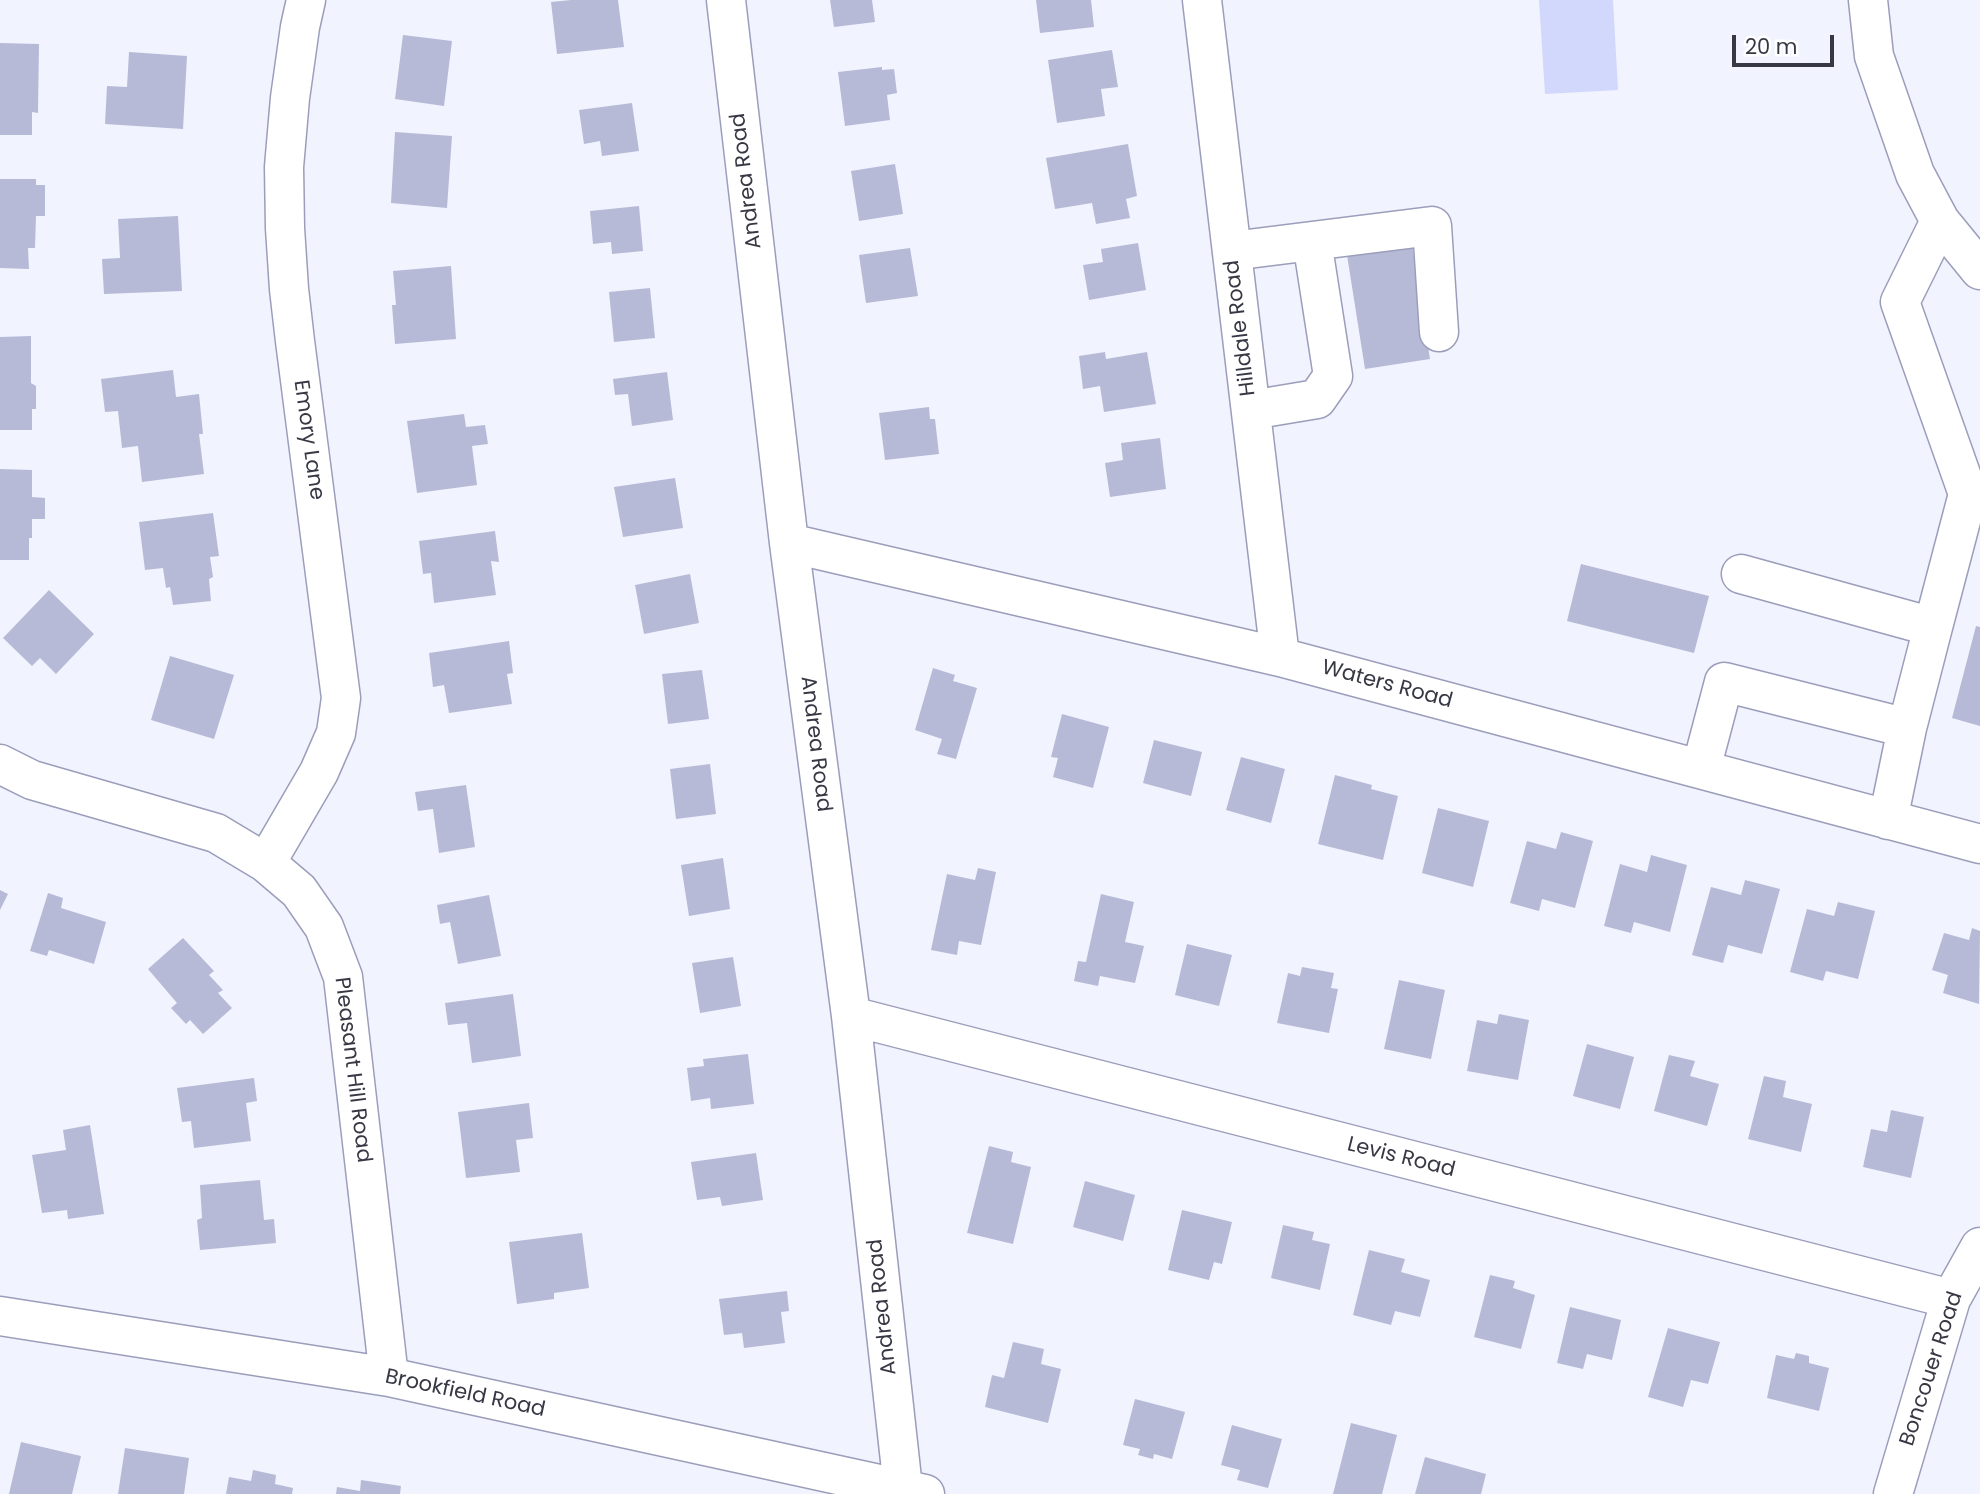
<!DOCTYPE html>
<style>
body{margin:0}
#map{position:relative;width:1980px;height:1494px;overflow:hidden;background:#f1f3ff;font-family:Poppins,sans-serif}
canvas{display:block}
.scale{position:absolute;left:1732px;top:35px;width:102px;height:32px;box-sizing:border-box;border:4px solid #373844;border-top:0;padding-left:9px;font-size:21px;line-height:24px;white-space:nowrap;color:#373844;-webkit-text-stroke:5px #fff;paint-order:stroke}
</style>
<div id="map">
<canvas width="1980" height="1494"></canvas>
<div class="scale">20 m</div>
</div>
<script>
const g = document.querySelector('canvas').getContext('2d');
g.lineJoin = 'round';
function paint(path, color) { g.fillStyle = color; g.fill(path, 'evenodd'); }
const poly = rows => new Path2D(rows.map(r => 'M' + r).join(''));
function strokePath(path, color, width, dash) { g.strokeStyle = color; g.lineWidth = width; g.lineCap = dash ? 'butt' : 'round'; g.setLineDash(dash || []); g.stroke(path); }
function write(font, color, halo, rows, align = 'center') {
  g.font = font + ' Poppins,sans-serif'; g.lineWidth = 5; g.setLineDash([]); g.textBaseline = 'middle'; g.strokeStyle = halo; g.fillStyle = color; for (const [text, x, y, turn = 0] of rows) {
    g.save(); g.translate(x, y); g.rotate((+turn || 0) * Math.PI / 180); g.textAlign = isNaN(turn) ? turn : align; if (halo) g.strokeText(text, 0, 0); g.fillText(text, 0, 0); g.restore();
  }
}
const green = poly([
 [1539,0,1613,0,1618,90,1545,94]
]);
const building = poly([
 [571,0,618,0,624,47,557,54,551,2],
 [830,0,872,0,875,22,834,27],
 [1036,0,1091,0,1094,27,1040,33],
 [403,35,452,41,444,106,395,99],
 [0,43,39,44,38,113,32,112,32,135,0,135],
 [1112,50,1118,87,1101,89,1105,116,1057,123,1048,60],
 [129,52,187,56,183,129,105,124,107,86,127,87],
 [882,67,882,70,894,69,897,93,887,95,890,120,845,126,838,72],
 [632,103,639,151,602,156,600,141,584,144,579,110],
 [395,132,452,136,447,208,391,203],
 [1128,144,1137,196,1126,199,1130,218,1096,224,1092,203,1055,209,1046,158],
 [895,164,903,214,859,221,851,171],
 [0,179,36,179,36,185,45,185,45,216,36,216,35,248,28,248,29,269,0,268],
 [639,206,643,251,612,254,611,242,593,244,590,211],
 [178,216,182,291,104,294,102,259,120,258,118,219],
 [1138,243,1146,290,1089,300,1083,265,1103,262,1101,249],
 [1412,244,1430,359,1365,369,1347,255],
 [910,248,918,296,866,303,859,255],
 [451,266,456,339,395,344,392,305,396,305,393,271],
 [650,288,655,338,614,342,609,292],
 [31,336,31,383,36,386,36,409,32,409,32,430,0,430,0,337],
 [1105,352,1106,359,1147,352,1156,404,1104,412,1100,386,1083,389,1079,356],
 [173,370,176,397,199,394,203,434,199,434,204,474,142,482,138,446,122,448,118,411,105,412,101,379],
 [667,372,673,420,632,426,628,394,615,395,613,379],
 [929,407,930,419,935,419,939,454,885,460,879,413],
 [464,414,466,427,485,425,488,444,472,446,477,485,417,493,407,421],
 [1160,438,1166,489,1110,497,1105,463,1123,460,1121,443],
 [0,469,32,470,32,497,45,498,45,519,32,519,32,538,29,538,29,560,0,560],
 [675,478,683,528,623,537,614,487],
 [213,513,219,556,210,557,213,577,209,579,211,601,173,605,170,587,166,588,163,568,145,570,139,522],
 [495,531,499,562,491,561,496,595,434,603,431,573,423,574,419,541],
 [1581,564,1709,596,1694,653,1567,621],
 [690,574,699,623,644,634,635,585],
 [49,590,94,634,56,674,40,658,32,666,3,638],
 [1976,626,1980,627,1980,726,1952,718],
 [509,641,513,673,507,674,512,704,449,713,444,685,433,687,429,653],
 [170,656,234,675,214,739,151,720],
 [933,668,955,675,953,681,977,688,956,759,937,754,942,739,915,730],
 [702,670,709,719,668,724,662,674],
 [1062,714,1109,727,1093,788,1053,777,1058,758,1051,757],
 [1154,740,1202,752,1191,796,1143,783],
 [1241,757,1285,769,1271,823,1226,810],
 [710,764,716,814,676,819,670,769],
 [1335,775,1372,785,1371,789,1398,796,1383,860,1318,844],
 [466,785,475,847,439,853,433,809,418,811,415,792],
 [1438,808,1489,821,1473,887,1422,873],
 [1561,832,1593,841,1575,908,1542,899,1539,911,1510,903,1527,841,1556,849],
 [1651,855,1687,865,1670,932,1634,922,1631,933,1604,926,1620,864,1647,872],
 [723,858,730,909,689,916,681,865],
 [978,868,996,872,981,945,959,941,957,955,931,950,947,874,975,880],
 [1745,880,1780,889,1762,954,1728,945,1723,963,1692,955,1711,887,1741,895],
 [0,890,8,894,0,910],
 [48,893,63,898,61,908,106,922,94,964,49,950,47,956,30,951],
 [1101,894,1134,902,1125,942,1144,946,1135,983,1100,976,1098,986,1074,981,1078,961,1086,962],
 [489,895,501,956,458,964,450,922,440,924,437,905],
 [1838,902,1875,911,1858,979,1826,971,1823,981,1790,972,1807,909,1834,916],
 [1972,928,1980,931,1979,1004,1943,993,1948,975,1932,970,1944,933,1969,940],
 [183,938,214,971,209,975,223,990,218,993,232,1008,203,1034,190,1020,186,1024,171,1008,177,1003,148,969],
 [1187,944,1232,955,1219,1006,1175,995],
 [733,957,741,1006,700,1013,692,963],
 [1302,967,1334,973,1331,988,1338,989,1329,1033,1277,1023,1288,973,1300,976],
 [1399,980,1445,990,1431,1059,1384,1049],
 [513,994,521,1056,472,1063,467,1023,448,1025,445,1003],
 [1499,1014,1529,1020,1518,1080,1467,1071,1477,1020,1497,1024],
 [1587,1044,1634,1057,1620,1109,1573,1096],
 [748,1054,754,1104,711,1109,710,1098,691,1101,687,1068,704,1066,703,1059],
 [1669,1055,1695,1061,1690,1076,1719,1084,1707,1126,1654,1111],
 [1764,1076,1786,1081,1783,1097,1812,1104,1801,1152,1748,1139],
 [254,1078,257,1101,246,1103,251,1141,194,1148,191,1121,182,1122,177,1088],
 [529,1103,533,1138,516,1140,520,1172,466,1178,458,1112],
 [1891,1110,1924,1117,1911,1178,1863,1167,1871,1129,1887,1132],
 [90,1125,104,1214,68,1219,67,1210,42,1213,32,1155,66,1150,63,1130],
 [989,1146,1013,1152,1011,1162,1031,1167,1013,1244,967,1233],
 [756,1153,763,1200,722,1206,720,1197,697,1200,691,1162],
 [260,1180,264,1220,274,1219,276,1243,200,1250,197,1220,202,1218,200,1185],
 [1085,1181,1135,1195,1123,1241,1073,1227],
 [1182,1210,1232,1222,1222,1264,1214,1262,1209,1280,1168,1270],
 [1283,1225,1314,1232,1312,1240,1330,1244,1320,1290,1271,1278],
 [582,1233,589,1288,554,1293,554,1299,517,1304,509,1242],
 [1369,1250,1405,1259,1401,1272,1430,1280,1420,1317,1395,1311,1391,1325,1353,1315],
 [1490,1275,1515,1281,1513,1288,1535,1295,1521,1349,1474,1337],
 [787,1291,789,1311,781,1312,785,1343,744,1348,742,1333,724,1335,719,1299],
 [1570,1307,1621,1320,1612,1360,1587,1354,1583,1369,1557,1363],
 [1668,1328,1720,1342,1708,1384,1691,1380,1683,1407,1648,1397],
 [1013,1342,1044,1349,1041,1364,1061,1369,1048,1423,985,1407,992,1375,1004,1378],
 [1796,1353,1809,1356,1809,1363,1829,1368,1819,1411,1767,1398,1776,1355,1794,1359],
 [1135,1399,1185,1412,1172,1459,1154,1454,1153,1459,1138,1455,1140,1449,1123,1445],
 [1351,1423,1397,1435,1382,1494,1333,1494],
 [1232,1425,1282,1439,1268,1488,1237,1480,1240,1470,1221,1465],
 [21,1442,81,1456,72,1494,9,1494],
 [125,1448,189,1458,184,1494,118,1494],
 [1425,1457,1486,1474,1481,1494,1415,1494],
 [253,1470,276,1475,275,1484,293,1488,292,1494,226,1494,229,1477,251,1481],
 [361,1480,401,1486,400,1494,336,1494,337,1487,360,1491]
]);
const minor = poly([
 [726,0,789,543,851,1016,903,1488],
 [1202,0,1280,657],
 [1868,0,1874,56,1915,174,1940,221,1980,270],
 [1232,251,1432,226,1439,332],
 [1251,410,1317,399,1333,376,1312,241],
 [789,543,1280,657,1980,844],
 [1741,574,1933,627,1907,728],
 [1933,627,1968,494,1900,302,1940,221],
 [0,764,32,780,216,833,266,863,299,891,324,927,343,977,389,1377],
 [1701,769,1724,682,1907,728,1888,820],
 [266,863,319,772,336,733,341,698,295,341,289,289,285,228,284,167,290,98,300,27,306,0],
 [851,1016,1951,1299],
 [0,1316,389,1377,925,1494],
 [1893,1494,1951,1299,1980,1247]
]);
const streetNames = [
 ["Andrea Road",747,181,-97],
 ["Hilldale Road",1241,328,-97],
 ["Emory Lane",308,440,82],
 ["Waters Road",1387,685,15],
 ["Andrea Road",815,744,83],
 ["Pleasant Hill Road",352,1070,83],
 ["Levis Road",1401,1158,14],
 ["Andrea Road",883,1307,-96],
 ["Boncouer Road",1932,1369,-72],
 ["Brookfield Road",465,1394,12]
];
paint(green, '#d2d7fc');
paint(building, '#b7bad7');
strokePath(minor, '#9b9eba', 41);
strokePath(minor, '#fff', 38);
write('21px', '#373844', '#fff', streetNames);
</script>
